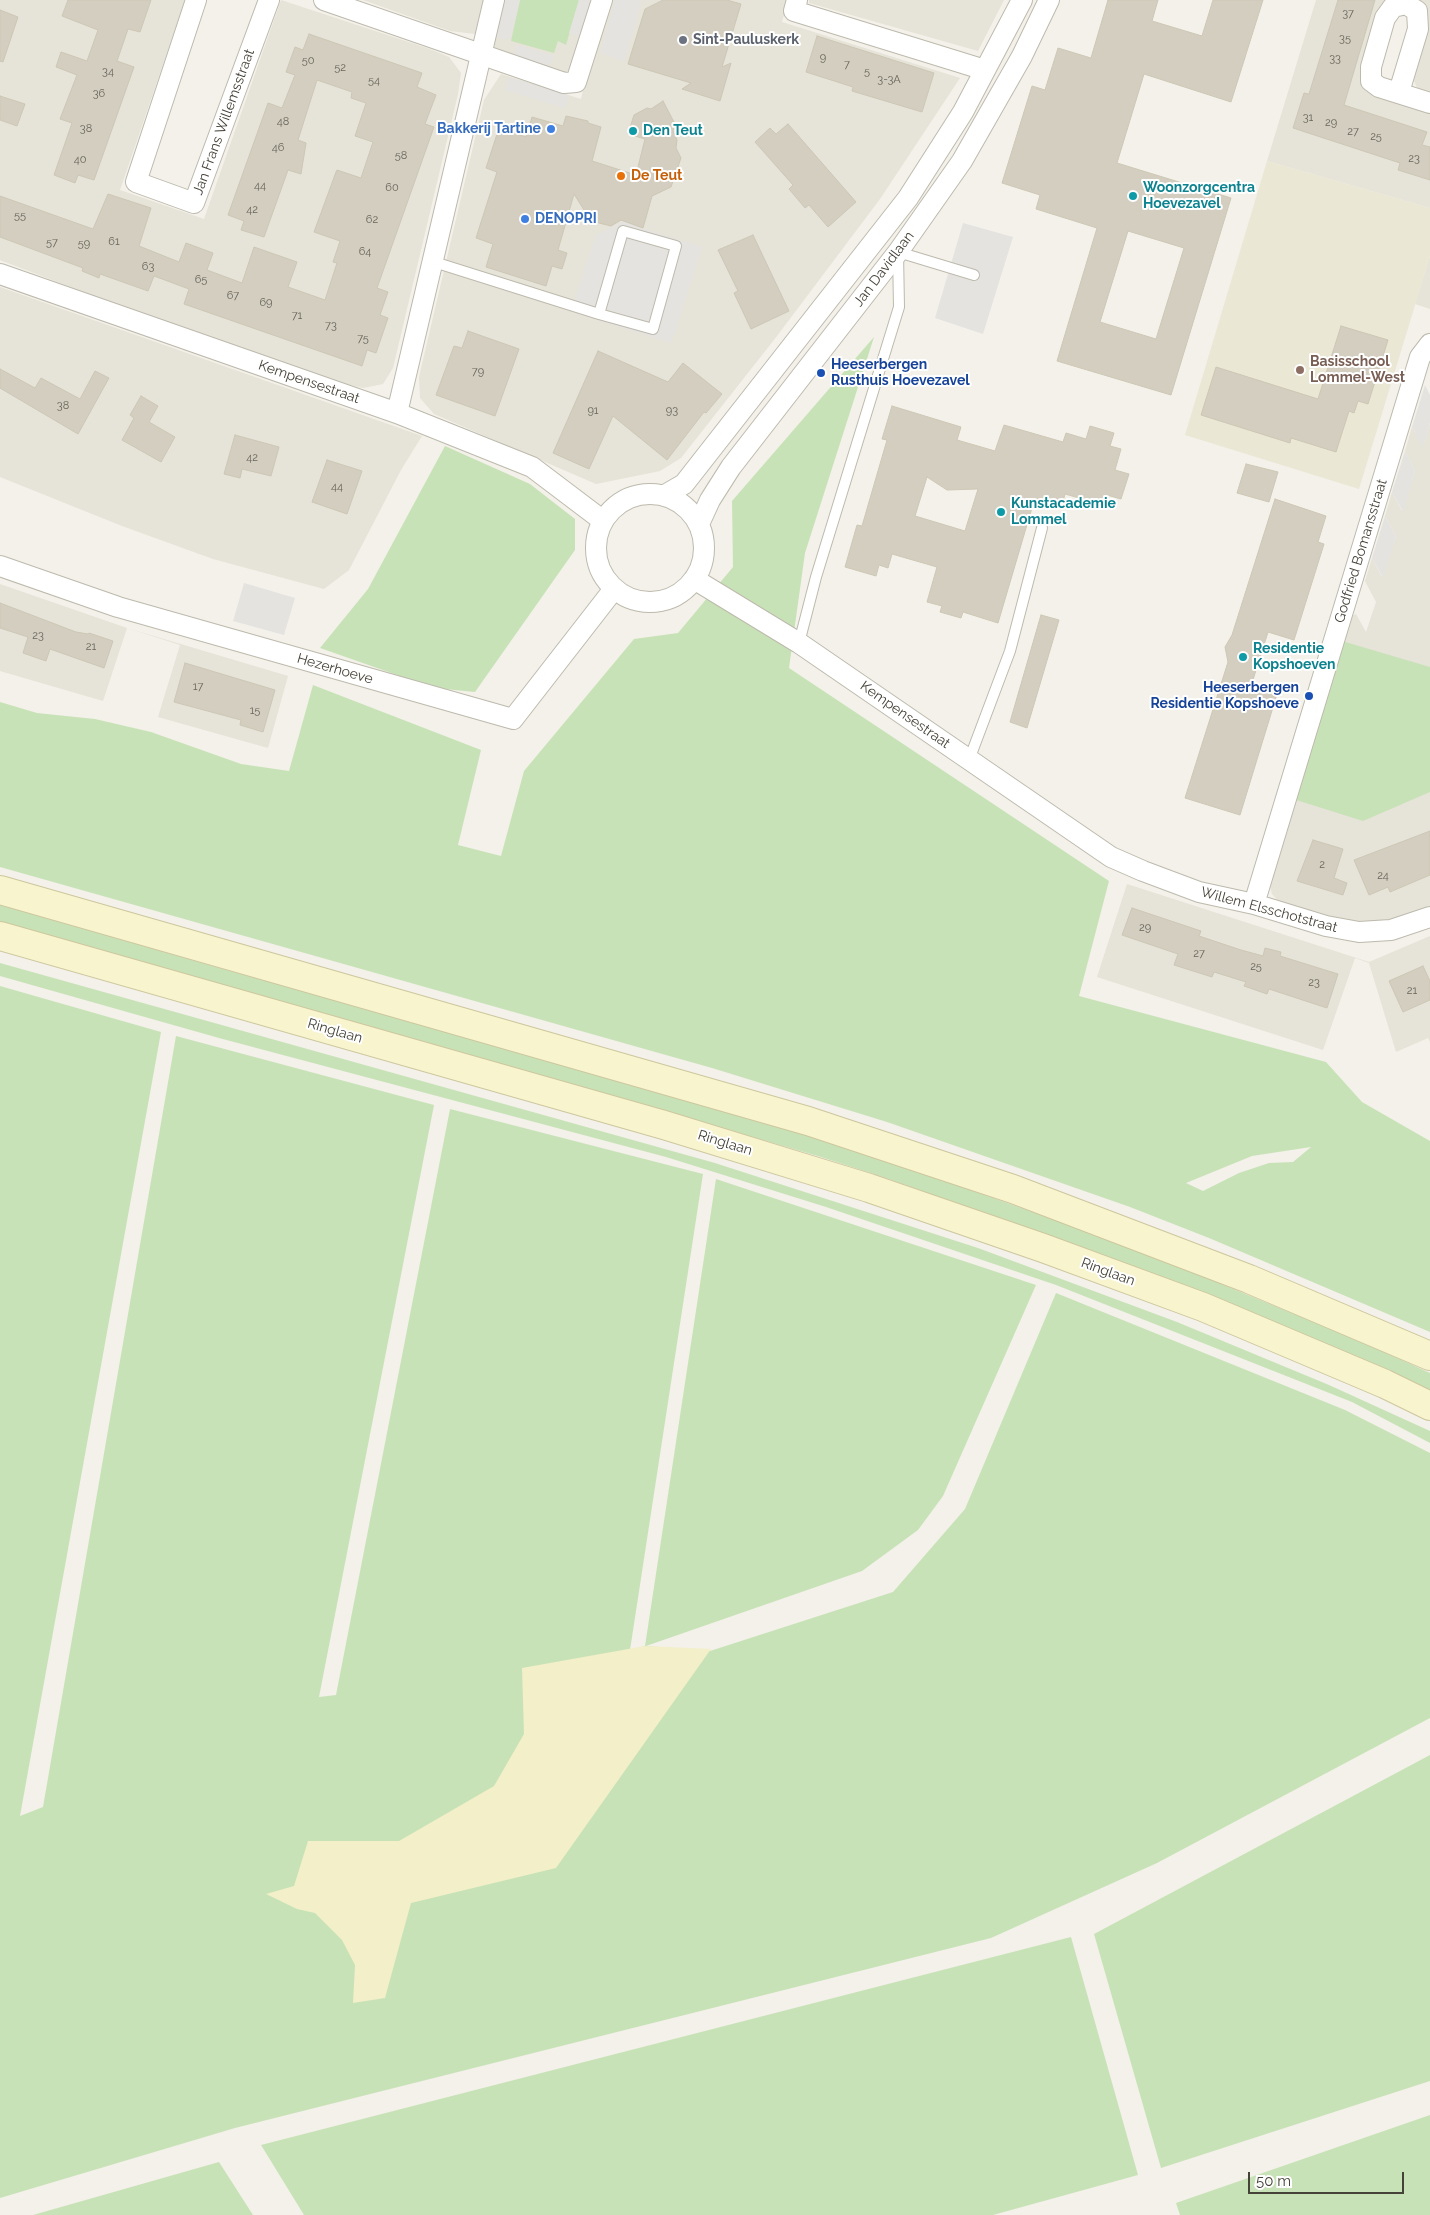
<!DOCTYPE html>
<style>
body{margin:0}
#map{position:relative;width:1430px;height:2215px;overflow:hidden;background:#f3f1e9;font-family:Raleway,sans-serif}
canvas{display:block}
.scale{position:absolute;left:1248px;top:2172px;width:156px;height:22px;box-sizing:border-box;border:2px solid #454238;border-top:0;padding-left:6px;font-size:15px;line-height:18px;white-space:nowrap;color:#454238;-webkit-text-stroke:4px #fff;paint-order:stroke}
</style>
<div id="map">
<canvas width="1430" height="2215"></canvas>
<div class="scale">50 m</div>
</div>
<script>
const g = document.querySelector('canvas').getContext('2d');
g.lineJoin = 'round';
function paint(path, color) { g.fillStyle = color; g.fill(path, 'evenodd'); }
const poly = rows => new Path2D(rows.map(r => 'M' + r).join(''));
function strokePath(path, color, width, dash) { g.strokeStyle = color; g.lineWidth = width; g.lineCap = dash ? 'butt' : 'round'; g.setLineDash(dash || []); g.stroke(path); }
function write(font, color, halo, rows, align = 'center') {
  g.font = font + ' Raleway,sans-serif'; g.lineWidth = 4; g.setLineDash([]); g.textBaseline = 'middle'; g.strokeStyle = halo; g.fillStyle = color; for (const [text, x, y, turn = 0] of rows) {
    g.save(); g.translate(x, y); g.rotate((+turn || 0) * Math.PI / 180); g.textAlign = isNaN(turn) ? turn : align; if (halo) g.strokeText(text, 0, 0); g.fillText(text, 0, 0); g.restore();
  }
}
const residential = poly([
 [0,0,185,0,120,190,204,219,281,0,430,49,449,57,461,73,458,94,393,368,383,384,363,388,341,383,109,302,0,260],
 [363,0,593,0,572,69,564,73,496,53,492,36,450,31],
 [610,0,788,0,782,22,960,78,880,199,777,336,681,458,660,471,596,484,434,414,420,398,419,377,484,100,501,74,581,99,589,63],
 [809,0,1004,0,978,51,809,3],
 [1316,0,1393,0,1365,88,1373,95,1430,112,1430,208,1267,161],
 [1401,0,1430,0,1430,94,1417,88,1412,76,1428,23,1427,14],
 [1430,256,1430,309,1415,304],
 [0,287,422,436,401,470,349,570,324,589,213,559,122,526,0,477],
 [1430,423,1430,906,1399,919,1359,925,1280,903,1272,894,1270,886,1349,617,1356,614,1366,632,1376,602,1365,581,1372,558,1382,577,1396,536,1385,516,1392,492,1402,511,1415,471,1405,451,1412,427,1423,446],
 [0,584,127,628,288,676,268,748,158,717,180,645,127,628,103,701,0,671],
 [1127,884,1369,962,1430,936,1430,1042,1428,1038,1396,1052,1369,963,1355,958,1323,1050,1097,977]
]);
const education = poly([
 [1267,161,1430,208,1430,256,1359,489,1185,435]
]);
const green = poly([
 [520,0,579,0,566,45,558,41,554,53,511,41],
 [874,337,805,553,789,668,1109,881,1079,996,1326,1062,1362,1102,1430,1141,1430,1332,1209,1238,1130,1207,887,1122,712,1068,0,867,0,702,37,713,95,719,151,732,241,764,289,771,313,685,481,750,458,845,501,856,524,771,634,639,678,633,733,567,732,501],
 [1311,1147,1293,1162,1269,1163,1239,1173,1203,1191,1186,1183,1252,1156],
 [445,446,530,484,575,519,575,550,475,692,434,688,320,648,368,589],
 [1342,641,1430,667,1430,792,1363,821,1293,799],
 [0,904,209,965,662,1092,799,1133,939,1179,1129,1246,1369,1345,1430,1373,1430,1393,1265,1318,1136,1268,889,1179,821,1157,620,1098,0,922],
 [0,963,715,1163,978,1248,1177,1322,1329,1385,1430,1431,1430,1443,1352,1402,1056,1285,826,1207,666,1157,219,1038,0,976],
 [0,986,161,1032,20,1816,43,1807,176,1036,434,1105,319,1697,336,1695,450,1109,703,1174,630,1650,645,1646,716,1179,1036,1285,943,1496,918,1530,862,1571,646,1646,710,1651,893,1592,965,1509,1056,1293,1345,1410,1430,1453,1430,1718,1157,1863,991,1938,235,2128,0,2198],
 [1430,1755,1430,2081,1161,2168,1094,1934],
 [1071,1937,1138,2175,993,2215,304,2215,261,2145],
 [1430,2115,1430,2215,1180,2215,1176,2203],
 [219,2162,253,2215,33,2215]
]);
const sand = poly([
 [645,1646,711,1649,556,1868,411,1903,385,1998,353,2003,355,1965,342,1940,315,1913,297,1909,266,1894,294,1886,308,1841,399,1841,494,1786,524,1734,522,1668]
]);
const parking = poly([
 [505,0,520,0,510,40,496,37],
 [579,0,594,0,582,37,569,33],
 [615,0,642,0,624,61,600,53],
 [517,45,554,56,550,66,514,56],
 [509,77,569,95,565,108,505,90],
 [623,222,702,247,671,343,571,312,596,235],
 [963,223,1013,237,983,334,935,318],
 [1425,385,1430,395,1430,423,1423,447,1412,427],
 [1405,451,1415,471,1403,512,1392,492],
 [1385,516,1396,536,1383,578,1372,558],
 [244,583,295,598,284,635,233,621]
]);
const building = poly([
 [68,0,151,0,140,32,128,29,117,61,134,67,94,180,78,175,75,183,54,175,72,123,60,119,77,75,56,67,61,52,87,61,98,30,62,16,68,0],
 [663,0,727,0,741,4,722,67,731,63,720,101,682,89,691,83,628,64,645,9,663,0],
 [1108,0,1158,0,1152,21,1202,36,1213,0,1263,0,1231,102,1144,74,1117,163,1231,198,1171,395,1057,361,1097,228,1036,209,1040,195,1002,183,1032,86,1045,90,1058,48,1091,58,1108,0],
 [1128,231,1184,248,1156,339,1100,322,1128,231],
 [1338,0,1375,0,1344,105,1427,132,1422,145,1430,147,1430,180,1398,170,1400,163,1293,128,1304,93,1309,94,1338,0],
 [0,10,18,17,3,62,0,61,0,10],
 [309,34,422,73,417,87,436,95,425,124,434,127,377,288,388,292,380,315,388,318,376,353,367,350,362,366,184,304,189,289,154,276,148,291,100,274,99,278,82,271,83,268,0,237,0,196,93,229,108,194,151,208,139,246,179,262,186,243,213,253,207,270,242,283,254,247,297,262,288,287,325,300,337,263,333,262,340,241,314,232,336,172,337,170,361,178,373,142,355,136,366,103,351,98,352,92,317,80,298,140,306,143,301,174,288,170,264,237,241,230,244,221,228,215,268,103,282,108,295,75,286,72,295,47,303,50,309,34],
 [817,36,934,73,922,112,852,91,853,87,806,72,817,36],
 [0,96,25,104,17,126,0,120,0,96],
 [663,101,675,124,673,131,677,140,676,148,681,158,671,187,652,196,643,228,621,220,611,226,591,221,574,194,558,250,567,253,562,269,552,266,546,286,486,267,493,244,476,238,497,172,486,168,499,128,526,137,532,117,563,126,566,116,588,121,588,123,601,127,592,161,636,175,645,139,628,134,634,115,647,108,651,109,663,101],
 [788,124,856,202,828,227,809,205,805,208,789,189,793,185,755,142,770,128,776,134,788,124],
 [753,235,789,311,751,329,734,293,738,291,718,250,753,235],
 [1341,326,1388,340,1368,404,1358,401,1354,413,1349,411,1336,452,1291,438,1290,443,1201,415,1216,367,1318,399,1341,326],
 [468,331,519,349,495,416,436,395,454,346,462,348,468,331],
 [598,351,668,382,683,363,722,394,706,413,704,412,667,460,613,416,589,469,553,453,598,351],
 [0,369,35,388,41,378,80,399,95,371,109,378,78,434,0,388,0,369],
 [141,396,158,406,149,422,175,437,161,462,122,440,134,418,130,415,141,396],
 [892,406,961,427,957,440,995,451,1004,425,1063,442,1066,433,1086,439,1090,426,1114,433,1110,446,1121,449,1115,470,1129,474,1121,499,1107,495,1104,505,1065,494,1061,509,1034,501,998,623,963,612,961,618,940,612,942,606,927,602,937,567,892,554,888,568,879,565,876,576,845,567,857,525,862,526,887,440,882,439,892,406],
 [927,477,947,490,978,489,965,531,915,516,927,477],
 [235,435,279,447,271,476,242,469,240,478,224,474,235,435],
 [327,460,362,471,347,514,312,502,327,460],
 [1246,464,1278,472,1269,502,1237,493,1246,464],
 [1275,499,1326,516,1318,542,1324,544,1294,640,1268,632,1252,683,1278,691,1240,815,1185,798,1228,662,1225,647,1232,635,1275,499],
 [0,603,76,632,88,634,89,633,113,641,104,668,50,649,46,661,23,653,28,637,0,628,0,603],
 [1041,615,1059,620,1027,728,1010,722,1041,615],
 [185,663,275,690,263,732,240,725,241,720,174,702,185,663],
 [1430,831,1430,875,1390,892,1388,887,1369,895,1354,860,1430,831],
 [1313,840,1343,849,1334,878,1347,883,1343,895,1297,881,1313,840],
 [1132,908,1201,931,1199,936,1241,950,1263,956,1265,948,1281,952,1280,956,1338,974,1327,1008,1269,989,1267,994,1244,986,1246,982,1214,972,1212,977,1174,965,1178,954,1122,935,1132,908],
 [1423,966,1430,981,1430,1000,1403,1012,1389,981,1423,966]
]);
const lane = poly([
 [434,262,599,314,653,329,676,246,623,231,599,314],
 [799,643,816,577,899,307,898,252,974,275],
 [969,760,1010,651,1042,528]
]);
const street = poly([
 [196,0,136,182,194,203,269,0],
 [324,0,564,83,576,82,602,0],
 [797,0,794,11,985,70],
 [1399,92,1418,29,1417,11,1406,4,1393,7,1385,18,1371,67,1371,81,1379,87,1430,103],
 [0,274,397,413,532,467,602,520],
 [397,413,494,0],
 '596 548a54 54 0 1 1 108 0a54 54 0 1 1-108 0Z',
 [665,495,684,484,908,198,963,112,1022,0],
 [699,524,710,500,731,467,898,252,962,161,1022,56,1049,0],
 [0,566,118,607,513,719,614,589],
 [694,579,799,643,1111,857,1143,871,1199,892,1254,904,1326,926,1359,932,1391,930,1430,917],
 [1254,904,1420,357,1430,344]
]);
const secondary = poly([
 [0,890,808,1121,1013,1189,1249,1279,1430,1356],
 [0,936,664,1125,869,1188,1043,1248,1203,1307,1385,1384,1430,1406]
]);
const markers = [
 [683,40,5,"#6b7280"],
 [551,129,5,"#3f7fe0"],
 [633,131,5,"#0f9aa8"],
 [621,176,5,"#e8710a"],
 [1133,196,5,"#0f9aa8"],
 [525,219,5,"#3f7fe0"],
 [1300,370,5,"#8d6e63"],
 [821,373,5,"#1a4fb4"],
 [1001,512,5,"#0f9aa8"],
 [1243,657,5,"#0f9aa8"],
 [1309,696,5,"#1a4fb4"]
];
const numberNames = [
 ["37",1348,14],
 ["35",1345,39],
 ["9",823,58],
 ["33",1335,59],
 ["50",308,61],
 ["7",847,65],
 ["52",340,68],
 ["34",108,72],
 ["5",867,72],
 ["3-3A",889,80],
 ["54",374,81],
 ["36",99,94],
 ["31",1308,118],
 ["48",283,122],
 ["29",1331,123],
 ["38",86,129],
 ["27",1353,132],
 ["25",1376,137],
 ["46",278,148],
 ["58",401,156],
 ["23",1414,159],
 ["40",80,160],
 ["44",260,186],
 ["60",392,188],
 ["42",252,210],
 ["55",20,216],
 ["62",372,220],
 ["61",114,242],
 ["57",52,243],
 ["59",84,244],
 ["64",365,252],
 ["63",148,267],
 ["65",201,280],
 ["67",233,296],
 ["69",266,303],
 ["71",297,316],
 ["73",331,326],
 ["75",363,339],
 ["79",478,372],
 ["38",63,406],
 ["91",593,411],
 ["93",672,411],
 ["42",252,458],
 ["44",337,487],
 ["23",38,636],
 ["21",91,647],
 ["17",198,687],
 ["15",255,711],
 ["2",1322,865],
 ["24",1383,876],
 ["29",1145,928],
 ["27",1199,954],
 ["25",1256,967],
 ["23",1314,983],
 ["21",1412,991]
];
const worshipNames = [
 ["Sint-Pauluskerk",693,40]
];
const streetNames = [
 ["Jan Frans Willemsstraat",224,122,-70],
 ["Jan Davidlaan",884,269,-53],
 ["Kempensestraat",309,382,19],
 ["Godfried Bomansstraat",1361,551,-73],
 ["Hezerhoeve",335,669,16],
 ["Kempensestraat",905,715,35],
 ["Willem Elsschotstraat",1269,910,15],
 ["Ringlaan",335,1031,16],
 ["Ringlaan",725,1143,17],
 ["Ringlaan",1108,1272,20]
];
const shopNames = [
 ["Bakkerij Tartine",541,129],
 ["DENOPRI",535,219,"left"]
];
const cultureNames = [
 ["Den Teut",643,131],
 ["Woonzorgcentra",1143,188],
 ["Hoevezavel",1143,204],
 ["Kunstacademie",1011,504],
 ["Lommel",1011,520],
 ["Residentie",1253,649],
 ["Kopshoeven",1253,665]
];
const foodNames = [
 ["De Teut",631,176]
];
const educationNames = [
 ["Basisschool",1310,362],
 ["Lommel-West",1310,378]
];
const transitNames = [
 ["Heeserbergen",831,365],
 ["Rusthuis Hoevezavel",831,381],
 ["Heeserbergen",1299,688,"right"],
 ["Residentie Kopshoeve",1299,704,"right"]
];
paint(residential, '#e6e3d8');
paint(education, '#eae7d5');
paint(green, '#c8e2b7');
paint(sand, '#f2efc9');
paint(parking, '#e4e3e0');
paint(building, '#d3cec0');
strokePath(building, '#cdc7b4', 1);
strokePath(lane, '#bdbaad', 12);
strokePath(street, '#bdbaad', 22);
strokePath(secondary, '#cdc79e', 30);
strokePath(lane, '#fff', 10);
strokePath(street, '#fff', 20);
strokePath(secondary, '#f8f4cd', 28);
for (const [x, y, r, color] of markers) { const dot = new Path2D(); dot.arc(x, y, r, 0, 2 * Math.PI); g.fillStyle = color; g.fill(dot); strokePath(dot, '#fff', 2); }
write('11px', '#68655a', null, numberNames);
write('bold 14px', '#5b616d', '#fff', worshipNames, 'left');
write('14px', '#454238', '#fff', streetNames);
write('bold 14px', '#366cbe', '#fff', shopNames, 'right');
write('bold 14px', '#0d838f', '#fff', cultureNames, 'left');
write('bold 14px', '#c56008', '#fff', foodNames, 'left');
write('bold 14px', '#785e54', '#fff', educationNames, 'left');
write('bold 14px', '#164399', '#fff', transitNames, 'left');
</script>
